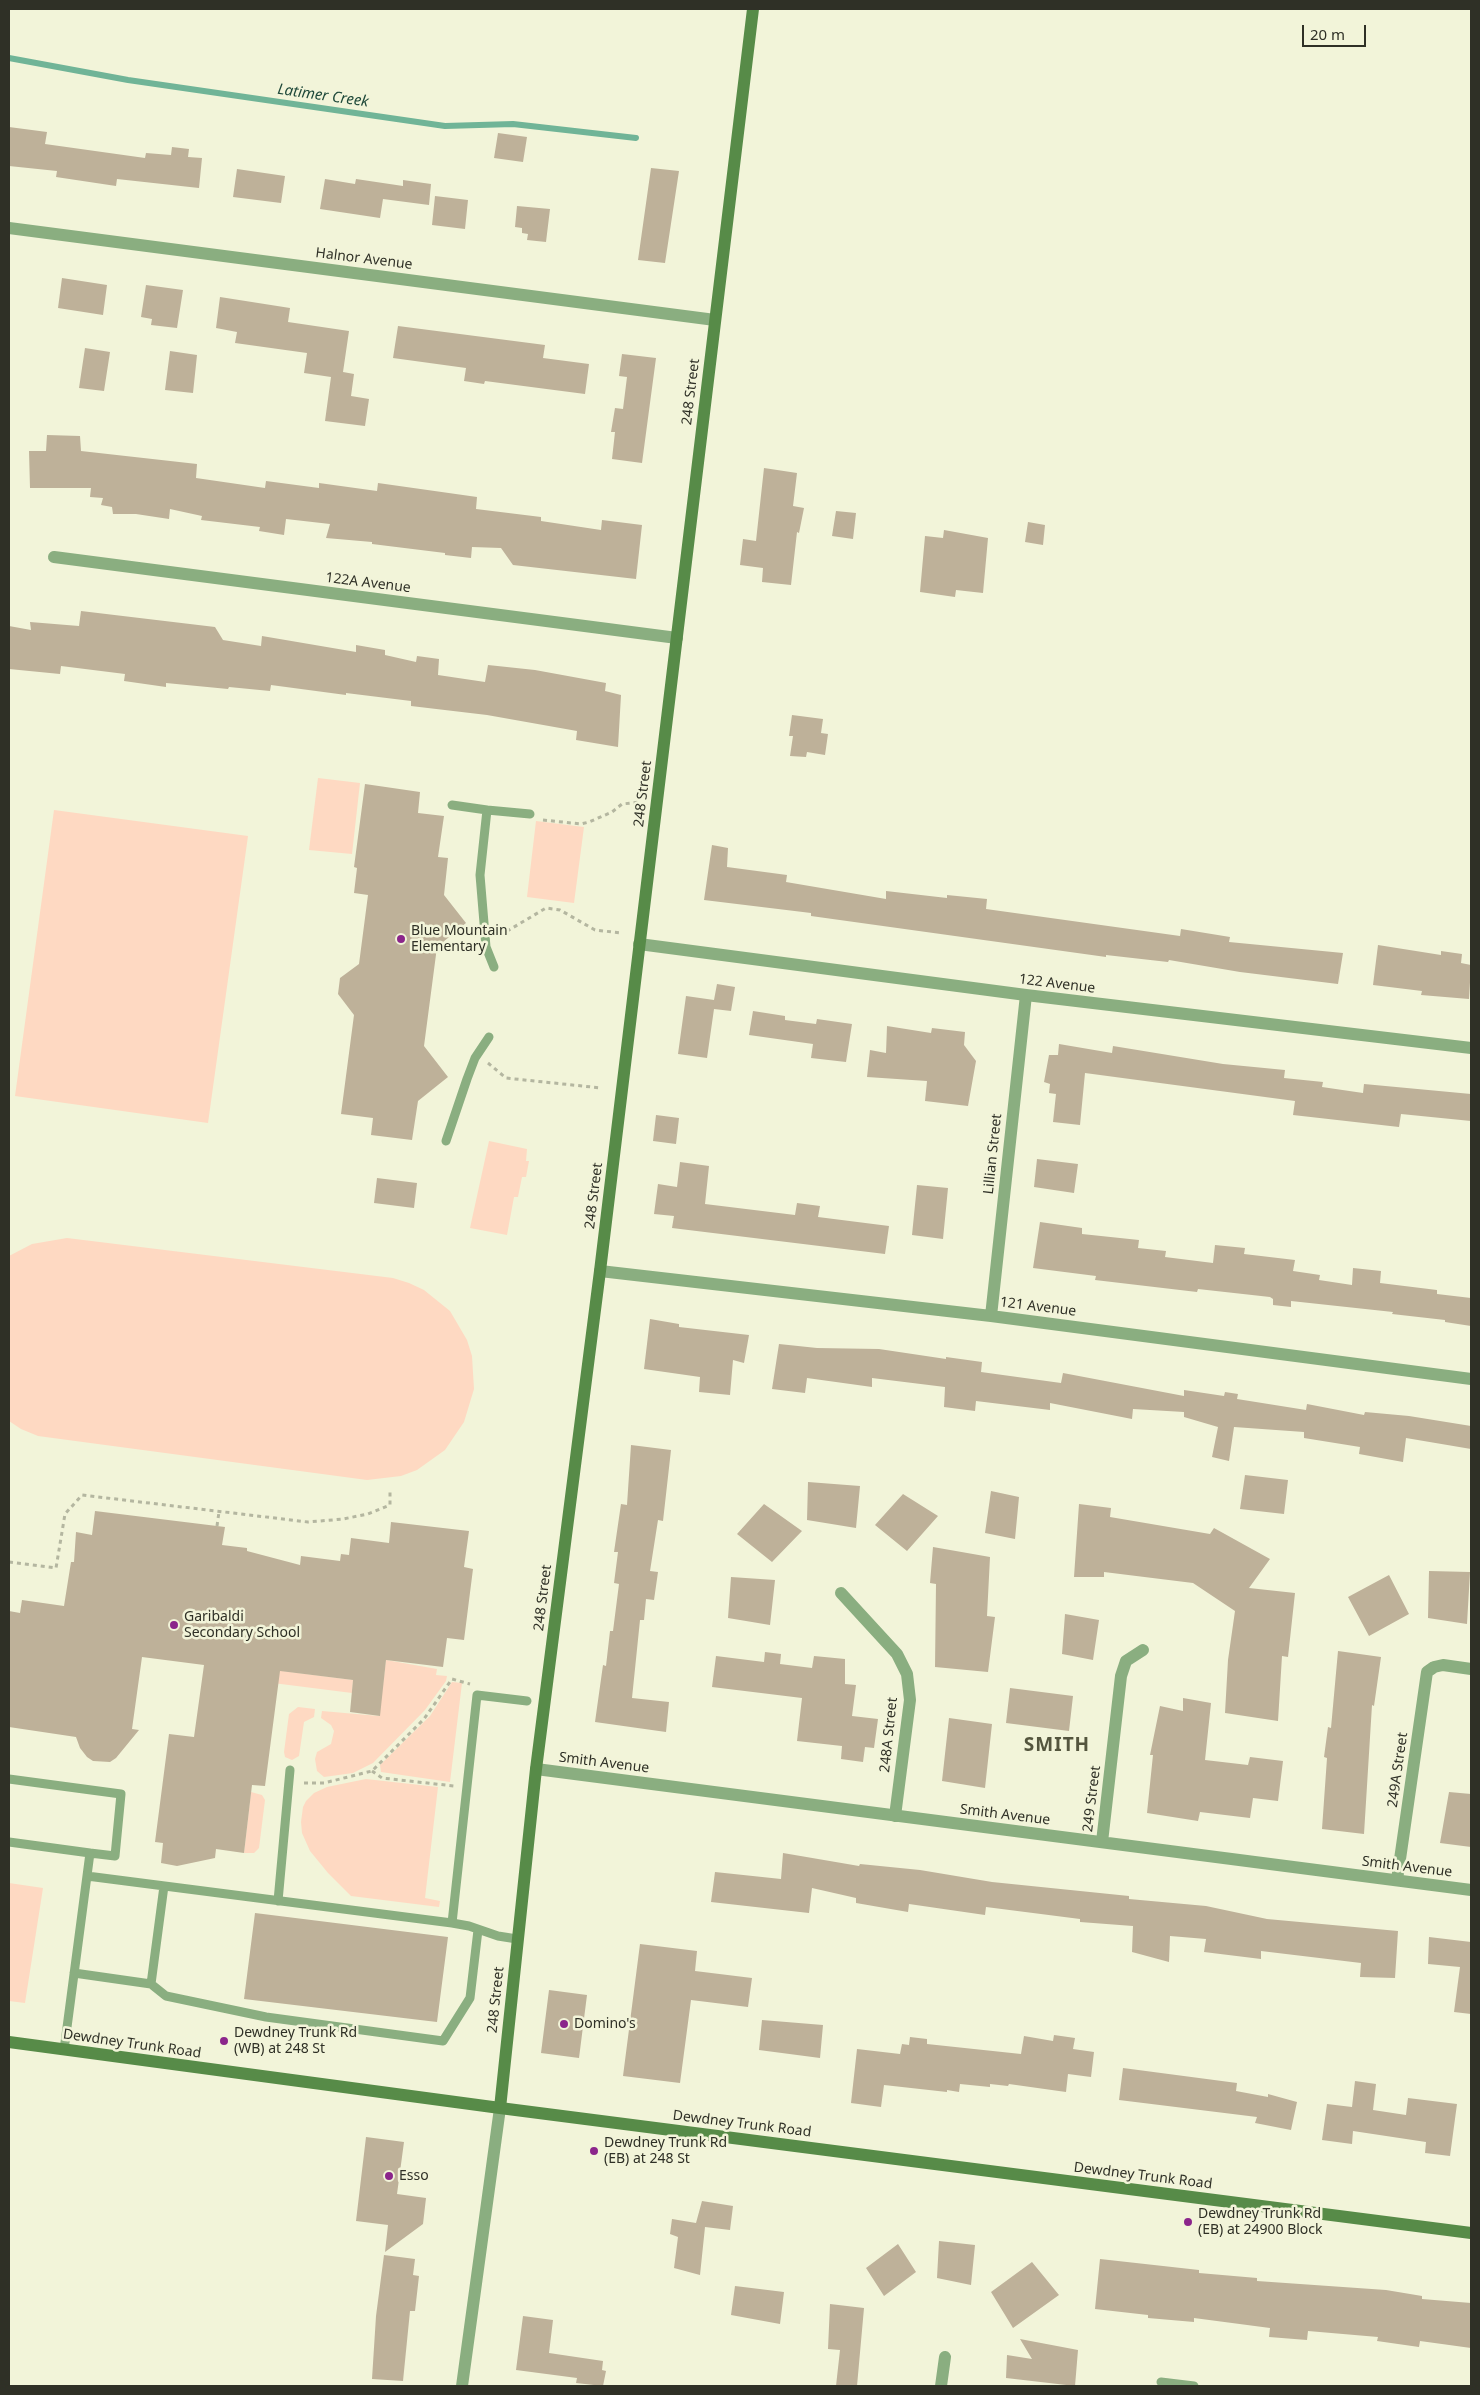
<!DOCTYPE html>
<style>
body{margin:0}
#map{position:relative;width:1480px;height:2395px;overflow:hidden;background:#f2f4d9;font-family:"Noto Sans",sans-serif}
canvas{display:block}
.frame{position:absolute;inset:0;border:10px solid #2f3026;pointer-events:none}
.scale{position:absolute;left:1302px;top:25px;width:64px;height:22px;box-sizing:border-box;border:2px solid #2f3026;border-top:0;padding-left:6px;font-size:15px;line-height:18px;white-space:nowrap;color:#2f3026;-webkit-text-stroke:4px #f2f4d9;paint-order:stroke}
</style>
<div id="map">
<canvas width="1480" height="2395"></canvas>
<div class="frame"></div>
<div class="scale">20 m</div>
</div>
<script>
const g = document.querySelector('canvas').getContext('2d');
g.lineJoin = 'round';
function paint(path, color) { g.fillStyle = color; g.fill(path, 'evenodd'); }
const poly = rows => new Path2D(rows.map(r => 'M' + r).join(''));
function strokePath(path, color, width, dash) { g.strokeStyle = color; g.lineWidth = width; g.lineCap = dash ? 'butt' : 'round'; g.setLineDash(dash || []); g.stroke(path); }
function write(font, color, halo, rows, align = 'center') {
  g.font = font + ' "Noto Sans",sans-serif'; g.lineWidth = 5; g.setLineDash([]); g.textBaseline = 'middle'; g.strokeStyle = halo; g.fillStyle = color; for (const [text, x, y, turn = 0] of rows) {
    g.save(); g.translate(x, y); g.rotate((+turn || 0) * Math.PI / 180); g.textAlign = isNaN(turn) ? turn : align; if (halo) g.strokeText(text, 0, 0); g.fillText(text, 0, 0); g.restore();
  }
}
const green = poly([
 [318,778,360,783,352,854,309,850],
 [54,810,248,836,208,1123,15,1096],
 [536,821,584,827,574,903,527,897],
 [489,1141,527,1149,526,1161,529,1161,526,1177,522,1177,518,1197,514,1197,507,1235,470,1228],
 [67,1238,393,1278,409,1283,424,1290,450,1311,467,1340,472,1356,474,1389,464,1422,445,1450,417,1470,401,1476,367,1480,38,1436,21,1429,9,1421,9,1256,32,1244],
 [386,1660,437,1669,436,1675,447,1676,446,1681,425,1710,373,1763,353,1773,324,1777,317,1771,315,1759,317,1752,331,1744,334,1731,331,1725,321,1718,322,1711,379,1716],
 [275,1670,353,1680,352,1693,273,1683],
 [452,1682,462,1683,450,1782,381,1772,380,1765,430,1716],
 [298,1707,315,1709,314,1717,304,1722,299,1756,292,1760,285,1757,284,1752,289,1714],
 [366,1779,438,1787,425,1898,440,1901,439,1907,351,1896,328,1873,310,1851,302,1833,301,1822,303,1807,306,1801,314,1793,327,1787],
 [251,1792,262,1795,265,1800,259,1848,254,1853,244,1853],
 [9,1883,43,1888,25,2003,9,2001]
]);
const stream = poly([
 [9,58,128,80,445,126,513,124,636,138]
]);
const building = poly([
 [9,127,47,132,45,144,145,158,146,153,171,155,172,147,189,149,188,157,202,158,199,188,117,179,116,186,56,177,57,171,9,166],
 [498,133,527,137,523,162,494,158],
 [651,168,679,171,665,263,638,260],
 [237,169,285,176,281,203,233,197],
 [325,179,355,184,356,179,403,186,403,180,431,184,429,205,383,199,380,218,320,209],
 [435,196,468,200,465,229,432,225],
 [517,206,550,209,546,242,527,240,528,234,522,233,522,228,515,227],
 [62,278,107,285,103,315,58,308],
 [146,285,183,290,177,328,151,325,152,319,141,317],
 [220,297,290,308,288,322,349,331,343,372,354,374,351,396,369,399,365,426,325,421,331,377,304,373,307,353,235,343,237,332,216,328],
 [398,326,545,345,543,358,589,364,585,394,485,381,484,384,464,381,466,368,393,358],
 [85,348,110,352,104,391,79,388],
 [170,351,197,355,193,393,165,390],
 [622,354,656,358,642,463,612,459,615,432,611,432,615,408,623,409,627,377,619,376],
 [47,435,80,436,81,451,197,464,196,478,265,488,266,481,319,488,319,483,377,491,378,483,477,497,476,509,541,517,541,521,601,530,602,520,642,525,636,579,513,565,501,548,472,547,471,558,445,555,445,553,372,544,372,542,326,538,330,524,286,519,284,535,259,531,260,527,201,520,202,516,170,509,169,519,136,514,113,514,112,507,101,505,103,498,90,497,91,488,30,488,29,451,46,451],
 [764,468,797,473,793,506,804,508,799,533,797,532,791,585,762,582,763,568,740,565,743,539,756,541],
 [836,511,856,513,853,539,832,536],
 [1028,522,1045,525,1043,545,1025,542],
 [944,530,988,538,983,593,956,590,955,597,920,592,925,536,943,538],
 [81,611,215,627,223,640,261,646,262,636,356,652,356,645,385,650,385,655,416,662,417,656,439,659,438,675,485,682,488,665,535,670,606,683,605,691,621,695,618,747,576,740,577,731,487,715,411,706,411,701,346,693,346,695,271,685,270,691,229,687,228,689,166,683,166,687,124,681,125,674,61,666,60,674,9,669,9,626,31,630,30,622,79,626],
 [792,715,823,719,821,733,828,734,825,755,807,752,806,757,790,756,793,736,789,736],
 [365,784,420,792,418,813,444,816,438,857,448,858,444,895,466,923,437,947,424,1046,448,1077,418,1101,412,1140,371,1135,373,1118,341,1114,354,1015,338,994,340,978,359,964,368,895,354,893,357,868,354,867],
 [712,845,728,848,727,867,787,875,786,882,886,899,886,891,947,898,947,895,987,899,986,909,1180,936,1181,929,1230,937,1229,942,1343,953,1338,984,1240,972,1169,960,1168,962,1106,955,1106,957,811,916,811,913,704,900],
 [1378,945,1441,955,1441,951,1462,954,1461,963,1471,965,1469,999,1421,995,1422,991,1373,985],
 [717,984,735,987,731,1011,714,1009,707,1058,678,1054,686,996,714,1000],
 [753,1011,785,1016,785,1020,816,1024,817,1019,852,1024,846,1062,811,1058,813,1044,749,1035],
 [887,1026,931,1033,932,1028,965,1032,964,1045,976,1061,968,1106,925,1101,927,1081,867,1077,870,1050,886,1053],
 [1059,1044,1112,1053,1113,1046,1223,1064,1285,1070,1284,1078,1323,1082,1322,1087,1363,1093,1364,1084,1471,1094,1471,1121,1401,1114,1399,1127,1293,1115,1295,1101,1085,1073,1080,1125,1053,1122,1056,1094,1049,1093,1050,1084,1044,1082,1049,1055,1058,1055],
 [656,1115,679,1118,676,1144,653,1141],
 [1037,1159,1078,1164,1074,1193,1034,1187],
 [680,1162,709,1166,705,1204,795,1215,797,1203,820,1206,818,1217,889,1226,885,1254,672,1228,674,1216,654,1214,658,1184,677,1187],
 [377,1178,417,1183,414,1208,374,1203],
 [917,1185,948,1188,943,1239,912,1235],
 [1040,1222,1082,1228,1082,1234,1139,1240,1138,1248,1166,1251,1165,1257,1213,1263,1215,1245,1245,1248,1244,1254,1295,1260,1293,1271,1320,1275,1319,1280,1352,1285,1353,1268,1381,1271,1380,1283,1437,1290,1437,1294,1471,1298,1471,1326,1445,1322,1445,1320,1392,1314,1393,1312,1291,1301,1291,1307,1273,1305,1273,1299,1270,1297,1198,1289,1197,1292,1095,1280,1096,1276,1033,1268],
 [650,1319,679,1324,679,1327,749,1335,744,1363,733,1360,730,1395,699,1392,700,1377,644,1369],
 [779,1344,817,1348,879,1349,946,1359,946,1357,982,1362,981,1372,1061,1383,1063,1373,1184,1396,1184,1390,1224,1396,1225,1392,1238,1394,1237,1399,1306,1410,1307,1404,1364,1415,1365,1412,1409,1416,1471,1426,1471,1449,1406,1438,1403,1462,1359,1454,1360,1447,1304,1438,1304,1432,1234,1427,1229,1461,1212,1457,1218,1427,1184,1417,1184,1412,1133,1409,1132,1419,1050,1403,1050,1410,976,1401,975,1411,944,1407,945,1387,872,1378,872,1387,807,1378,805,1393,772,1389],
 [631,1445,671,1450,663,1521,658,1520,650,1571,658,1572,654,1600,646,1599,644,1620,640,1620,632,1698,669,1702,666,1732,595,1722,603,1665,606,1666,610,1631,613,1631,619,1584,614,1583,618,1552,614,1552,621,1504,627,1505],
 [1245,1475,1288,1480,1284,1514,1240,1509],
 [808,1482,860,1486,856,1528,807,1520],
 [991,1491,1019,1497,1015,1539,985,1533],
 [903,1494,938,1516,907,1551,875,1525],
 [764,1504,802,1531,772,1562,737,1534],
 [1079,1504,1111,1508,1110,1517,1210,1534,1214,1528,1270,1559,1249,1588,1295,1593,1288,1657,1282,1656,1278,1721,1225,1713,1228,1660,1235,1611,1193,1583,1104,1572,1104,1577,1074,1577],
 [95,1511,225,1527,222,1545,247,1548,247,1551,300,1565,301,1556,340,1561,341,1554,349,1555,351,1538,389,1543,391,1522,469,1531,464,1567,473,1569,464,1640,447,1638,443,1667,386,1660,380,1716,350,1712,353,1680,280,1671,265,1786,252,1785,244,1853,216,1849,215,1858,177,1866,161,1863,163,1843,155,1842,169,1734,194,1737,204,1665,142,1657,132,1729,139,1730,116,1758,110,1762,93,1761,87,1757,80,1748,76,1737,9,1727,9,1611,20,1613,22,1600,64,1606,71,1562,74,1562,76,1532,92,1535],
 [933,1547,990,1557,987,1616,995,1617,988,1672,935,1667,936,1584,930,1583],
 [1429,1571,1470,1572,1467,1624,1428,1618],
 [1389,1575,1409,1614,1369,1636,1348,1597],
 [731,1577,775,1580,770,1625,728,1618],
 [1065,1614,1099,1620,1093,1660,1062,1654],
 [1338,1651,1381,1657,1374,1706,1372,1705,1364,1834,1322,1829,1327,1758,1324,1757,1328,1727,1331,1728],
 [765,1652,781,1654,780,1664,812,1668,814,1656,845,1659,845,1684,856,1685,852,1716,878,1719,874,1748,865,1747,863,1762,841,1759,842,1746,797,1741,802,1698,712,1687,716,1656,764,1662],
 [1010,1688,1073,1696,1069,1731,1006,1723],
 [1183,1698,1211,1703,1205,1760,1248,1765,1250,1757,1283,1761,1278,1801,1253,1798,1250,1818,1200,1812,1198,1821,1147,1813,1153,1755,1150,1755,1160,1706,1183,1711],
 [949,1718,992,1724,985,1788,942,1781],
 [1449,1792,1471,1794,1471,1847,1440,1843],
 [783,1853,859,1866,860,1864,920,1870,992,1882,1129,1896,1129,1899,1206,1906,1267,1919,1398,1931,1395,1978,1360,1977,1361,1963,1261,1951,1261,1959,1204,1952,1206,1939,1170,1936,1169,1962,1132,1952,1133,1926,1080,1922,1080,1919,986,1907,985,1915,909,1904,908,1912,856,1903,856,1898,812,1888,809,1913,711,1902,715,1872,781,1879],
 [255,1913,448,1937,437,2022,244,1999],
 [1429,1937,1471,1942,1471,2014,1454,2012,1460,1967,1428,1964],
 [640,1944,697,1951,695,1971,752,1978,748,2007,691,2000,680,2083,623,2076],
 [549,1990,587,1995,579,2058,541,2053],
 [762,2020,823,2025,820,2058,759,2050],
 [1054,2035,1075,2038,1073,2049,1094,2052,1091,2077,1068,2074,1066,2092,1009,2084,1008,2086,990,2084,990,2087,960,2084,959,2092,947,2090,947,2092,884,2085,881,2107,851,2103,857,2049,900,2054,902,2044,909,2045,910,2037,927,2039,927,2044,1021,2054,1024,2036,1053,2041],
 [1123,2068,1237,2083,1236,2091,1268,2097,1268,2094,1297,2102,1291,2130,1255,2123,1257,2117,1119,2100],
 [1355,2081,1376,2084,1373,2110,1406,2115,1408,2098,1457,2104,1450,2156,1425,2153,1426,2142,1353,2131,1352,2144,1322,2140,1327,2104,1352,2107],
 [366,2137,404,2142,397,2194,426,2198,423,2224,385,2252,388,2225,356,2221],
 [702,2201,733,2206,730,2230,705,2227,700,2275,674,2268,678,2237,670,2234,672,2219,696,2223],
 [939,2241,975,2245,971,2285,937,2278],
 [898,2244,916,2272,884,2296,866,2268],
 [384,2255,415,2259,413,2275,419,2276,415,2311,410,2311,403,2381,372,2379,376,2316],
 [1100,2259,1199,2270,1199,2273,1257,2278,1257,2281,1386,2290,1422,2296,1422,2299,1471,2303,1471,2348,1420,2341,1419,2347,1377,2341,1378,2337,1308,2331,1307,2340,1269,2337,1270,2328,1194,2318,1194,2322,1148,2318,1148,2315,1095,2309],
 [1032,2262,1059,2295,1013,2328,991,2292],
 [735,2286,784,2292,780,2324,731,2315],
 [830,2304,864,2308,857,2386,836,2386,840,2350,828,2349],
 [523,2316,553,2320,549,2353,603,2361,602,2370,606,2371,603,2386,576,2383,577,2378,516,2370],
 [1020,2339,1078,2350,1075,2386,1006,2378,1007,2355,1032,2359]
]);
const path = poly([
 [543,820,581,824,589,822,612,812,622,804,641,802],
 [499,933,509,930,546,908,560,910,595,930,621,933],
 [488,1063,506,1078,601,1088],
 [217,1526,219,1512],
 [9,1562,56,1568,65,1514,82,1495,308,1522,343,1519,368,1514,390,1505,390,1490],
 [372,1771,382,1778,454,1786],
 [304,1783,324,1783,372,1771,424,1719,452,1679,470,1684]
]);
const lane = poly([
 [452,805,487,810],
 [494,967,486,947,480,875,487,810,530,814],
 [446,1141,467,1079,475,1058,489,1037],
 [9,1779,121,1794,115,1856,90,1853,64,2050],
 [9,1842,90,1853],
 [87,1876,452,1923,477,1695,527,1701],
 [278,1901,290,1770],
 [452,1923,469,1926,498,1936,517,1939],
 [74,1973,151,1984,166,1996,266,2017,443,2041,470,1998,478,1930],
 [151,1984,164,1886],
 [1161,2382,1194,2386]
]);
const street = poly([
 [9,228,715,320],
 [54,557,677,638],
 [639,944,1026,995,1471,1048],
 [600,1271,991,1316,1471,1379],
 [991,1316,1026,995],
 [841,1593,897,1654,907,1674,910,1700,895,1816],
 [536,1769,1471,1890],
 [1102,1842,1121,1676,1126,1661,1143,1650],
 [1397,1880,1427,1672,1434,1667,1443,1665,1471,1669],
 [462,2386,500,2108],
 [941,2386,945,2357]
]);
const secondary = poly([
 [9,2042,500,2108,1471,2233],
 [500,2108,536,1769,600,1271,753,9]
]);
const markers = [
 [401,939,5,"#8b258b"],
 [174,1625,5,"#8b258b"],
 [564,2024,5,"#8b258b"],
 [224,2041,5,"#8b258b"],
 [594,2151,5,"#8b258b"],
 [389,2176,5,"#8b258b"],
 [1188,2222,5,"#8b258b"]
];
const streetNames = [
 ["Halnor Avenue",364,259,7],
 ["248 Street",691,392,-83],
 ["122A Avenue",368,583,7],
 ["248 Street",643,794,-83],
 ["122 Avenue",1057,984,7],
 ["Lillian Street",993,1154,-84],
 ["248 Street",594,1196,-83],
 ["121 Avenue",1038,1307,7],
 ["248 Street",543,1598,-83],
 ["248A Street",889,1735,-84],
 ["Smith Avenue",604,1763,7],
 ["249A Street",1398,1770,-82],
 ["249 Street",1092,1799,-83],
 ["Smith Avenue",1005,1815,7],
 ["Smith Avenue",1407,1867,7],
 ["248 Street",496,2000,-84],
 ["Dewdney Trunk Road",132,2044,8],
 ["Dewdney Trunk Road",742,2124,7],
 ["Dewdney Trunk Road",1143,2176,7]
];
const poiNames = [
 ["Blue Mountain",411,931],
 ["Elementary",411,947],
 ["Garibaldi",184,1617],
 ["Secondary School",184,1633],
 ["Domino's",574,2024],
 ["Dewdney Trunk Rd",234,2033],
 ["(WB) at 248 St",234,2049],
 ["Dewdney Trunk Rd",604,2143],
 ["(EB) at 248 St",604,2159],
 ["Esso",399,2176],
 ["Dewdney Trunk Rd",1198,2214],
 ["(EB) at 24900 Block",1198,2230]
];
const waterNames = [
 ["Latimer Creek",323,96,8]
];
const districtNames = [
 ["SMITH",1057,1746]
];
paint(green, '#fed9c2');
strokePath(stream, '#70b497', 6);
paint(building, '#beb199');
strokePath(path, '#b4b6a0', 3, [4, 4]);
strokePath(lane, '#8aae80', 9);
strokePath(street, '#8aae80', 12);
strokePath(secondary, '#578b48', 12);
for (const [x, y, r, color] of markers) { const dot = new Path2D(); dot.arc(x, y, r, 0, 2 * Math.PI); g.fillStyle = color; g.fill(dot); strokePath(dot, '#f2f4d9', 2); }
write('14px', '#2f3026', '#f2f4d9', streetNames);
write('14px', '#2f3026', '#f2f4d9', poiNames, 'left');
write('italic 15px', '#1f493a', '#f2f4d9', waterNames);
g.letterSpacing = '1px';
write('bold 19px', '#54553e', '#f2f4d9', districtNames);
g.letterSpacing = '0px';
</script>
